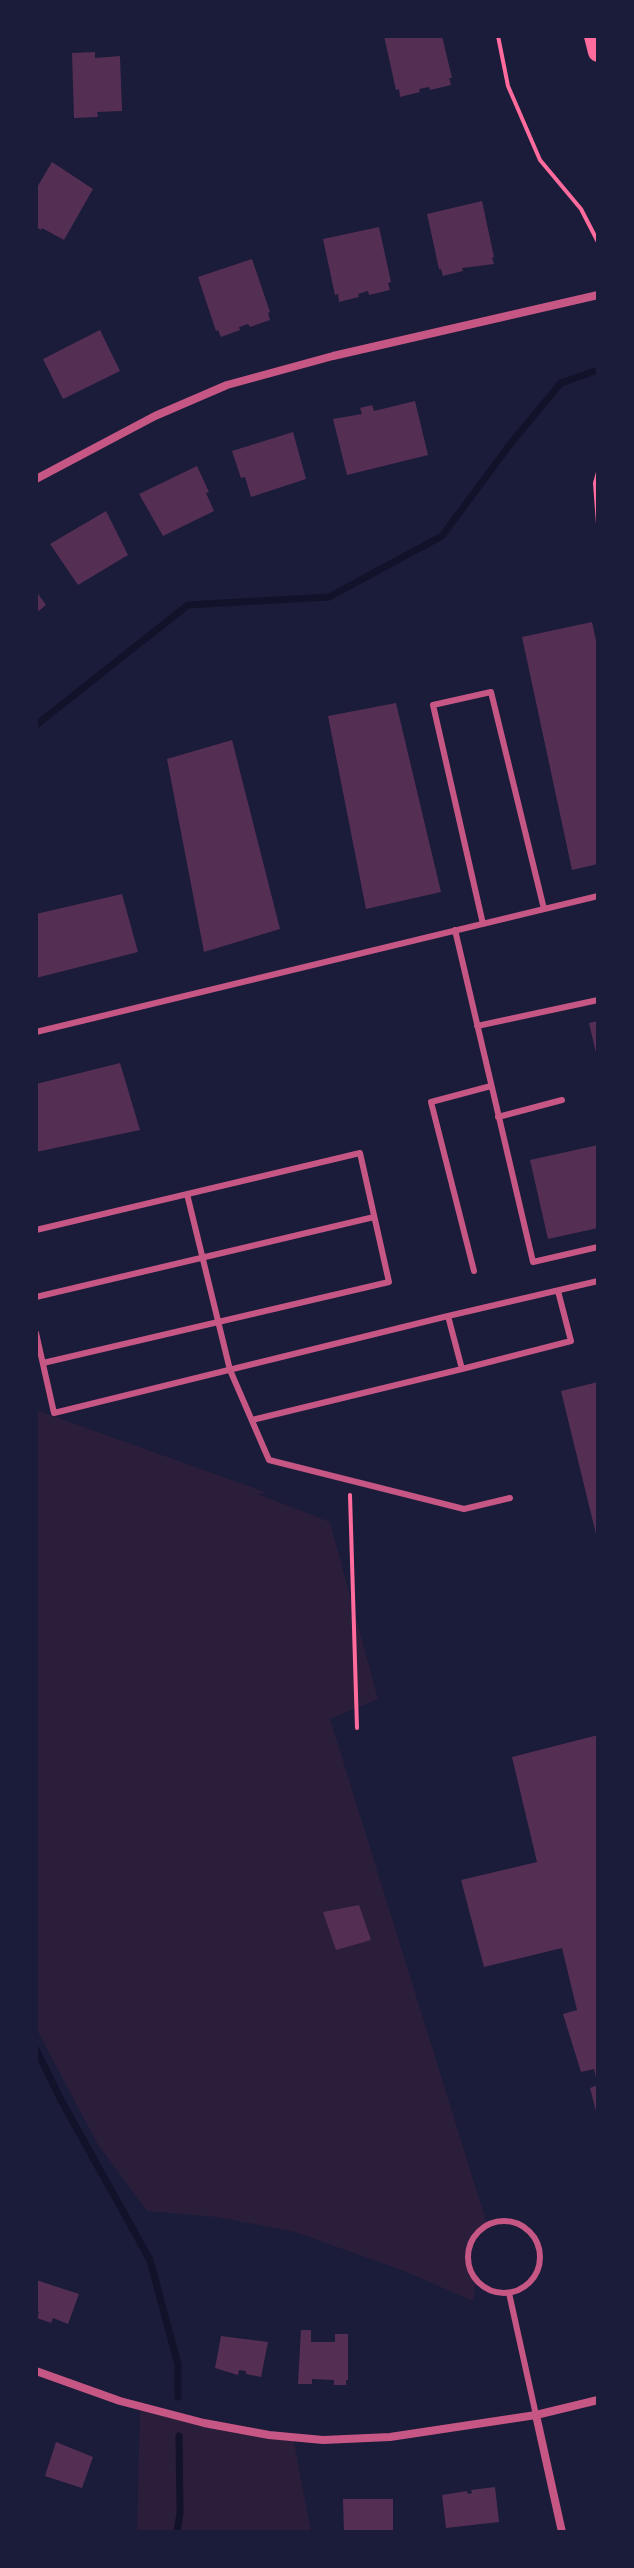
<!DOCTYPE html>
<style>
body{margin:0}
#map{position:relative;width:634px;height:2568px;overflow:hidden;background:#1b1b3a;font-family:"Public Sans",sans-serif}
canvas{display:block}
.frame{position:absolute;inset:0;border:38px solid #1b1b3a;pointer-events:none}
</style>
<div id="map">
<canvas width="634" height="2568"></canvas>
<div class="frame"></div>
</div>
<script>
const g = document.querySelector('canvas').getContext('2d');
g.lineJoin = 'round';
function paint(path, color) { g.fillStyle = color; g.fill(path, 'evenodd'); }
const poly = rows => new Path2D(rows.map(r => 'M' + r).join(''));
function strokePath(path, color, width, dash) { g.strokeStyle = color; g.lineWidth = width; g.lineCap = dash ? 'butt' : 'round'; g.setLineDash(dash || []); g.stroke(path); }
const green = poly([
 [36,1410,268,1493,258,1494,330,1522,378,1699,330,1719,487,2224,474,2235,468,2246,468,2264,476,2281,473,2301,404,2271,295,2232,217,2217,147,2211,97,2143,36,2028],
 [140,2406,293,2437,311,2532,137,2532]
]);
const stream = poly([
 [36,725,188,605,329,597,442,536,511,443,561,383,598,370],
 [36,2049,61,2100,150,2260,178,2365,178,2397],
 [177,2532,180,2513,179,2436]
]);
const building = poly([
 [384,36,442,36,452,78,449,78,451,85,430,90,429,87,419,89,420,92,400,97,399,89,396,90],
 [95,52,95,58,120,56,122,111,97,112,98,117,74,118,72,53],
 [52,162,93,189,64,240,42,228,41,230,36,227,36,189],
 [482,201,494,257,492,258,494,264,462,268,463,271,443,276,441,269,439,269,427,214],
 [379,227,391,282,388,283,390,290,369,295,368,291,358,294,359,297,339,302,338,294,335,295,323,239],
 [252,259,270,312,268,313,270,320,250,327,248,324,239,327,240,330,221,337,218,330,216,331,198,277],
 [100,330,120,371,63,399,43,359],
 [415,401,428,455,347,475,333,419,362,414,360,408,372,405,374,411],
 [293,432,306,479,251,497,245,477,241,478,232,451],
 [197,466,209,492,206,493,214,511,163,536,139,494],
 [106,511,128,555,78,585,50,544],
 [36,591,46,605,36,613],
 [592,622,598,650,598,864,572,870,522,637],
 [396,703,441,892,366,909,328,716],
 [232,740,280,929,204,952,167,759],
 [122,894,138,952,36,978,36,914],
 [598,1021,598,1057,597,1057,589,1023],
 [120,1063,140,1130,36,1152,36,1084],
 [598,1145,598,1228,548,1239,530,1160],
 [598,1382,598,1538,597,1538,561,1391],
 [598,1735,598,2082,597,2082,594,2069,581,2072,563,2014,577,2010,562,1948,484,1967,461,1880,537,1862,512,1757],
 [359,1905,371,1940,336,1950,323,1912],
 [598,2085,598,2115,597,2115,590,2088],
 [36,2280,79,2294,68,2324,53,2318,51,2323,37,2318,39,2312,36,2311],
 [301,2330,311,2330,311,2342,335,2342,335,2334,348,2334,348,2380,346,2380,346,2385,334,2385,334,2380,312,2379,312,2384,298,2384],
 [221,2336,268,2342,261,2377,246,2374,246,2371,239,2370,238,2375,215,2368],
 [56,2442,93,2457,82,2488,45,2476],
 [495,2487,499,2522,446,2528,442,2495,467,2491,468,2494,472,2493,471,2490],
 [343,2499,393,2499,393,2532,344,2532]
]);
const path = poly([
 [498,36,508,86,540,160,581,209,598,242],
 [598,472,595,483,598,524],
 [350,1495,357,1728]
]);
const service = poly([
 [483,924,433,705,491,692,544,909],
 [455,930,533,1262,598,1247],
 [477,1026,598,1000],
 [36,1032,598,896],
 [498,1117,562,1100],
 [187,1194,230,1370,269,1460,464,1509,510,1498],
 [36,1230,360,1153,389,1282,43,1363],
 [474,1271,431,1102,491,1086],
 [36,1297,374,1217],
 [448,1316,462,1369,571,1341,558,1291],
 [36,1333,54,1413,448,1316,598,1281],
 [252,1420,462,1369],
 '468 2257a36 36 0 1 1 72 0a36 36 0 1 1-72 0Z',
 [509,2293,536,2415]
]);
const minor = poly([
 [36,479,155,416,227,385,333,356,598,295],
 [36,2371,120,2401,204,2423,269,2435,323,2440,390,2437,536,2415,598,2400],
 [536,2415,562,2532]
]);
const primary = poly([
 [594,36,598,52]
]);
paint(green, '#2a1e3b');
strokePath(stream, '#12122b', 7);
paint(building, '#542f53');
strokePath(path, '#ff6b9d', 4);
strokePath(service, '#c65784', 6);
strokePath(minor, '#c65784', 8);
strokePath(primary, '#ff6b9d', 20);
</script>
